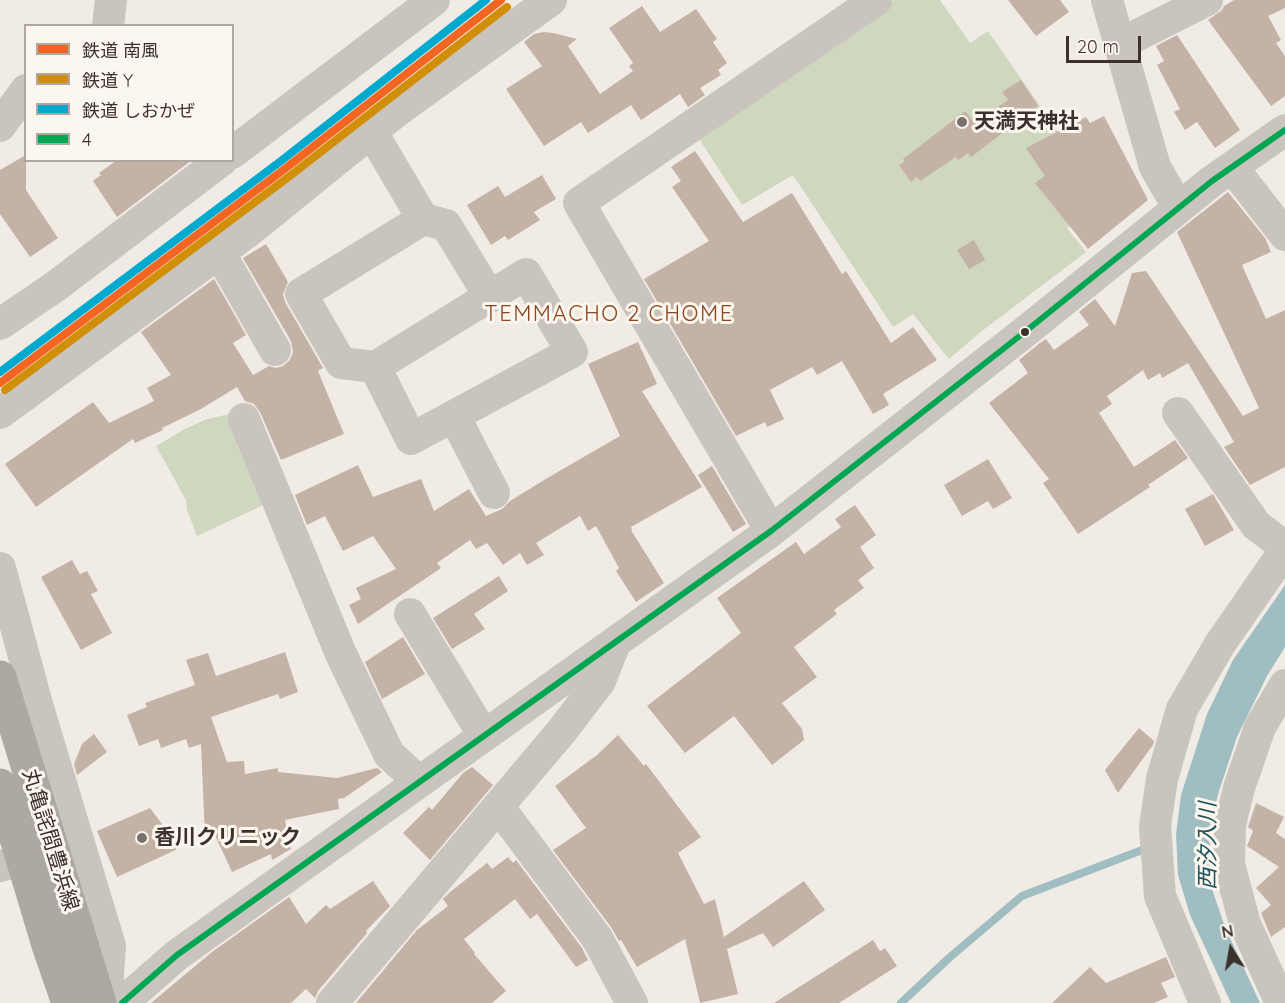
<!DOCTYPE html>
<meta charset="utf-8">
<style>
body{margin:0}
#map{position:relative;width:1285px;height:1003px;overflow:hidden;background:#f0ece5;font-family:Quicksand,"Noto Sans JP",sans-serif}
canvas{display:block}
.legend{position:absolute;left:24px;top:24px;width:210px;height:138px;box-sizing:border-box;background:#fbf6ee;border:2px solid #aea8a0;margin:0;padding:8px 10px;list-style:none;font-size:18px;color:#3b322b}
.legend li{display:flex;align-items:center;gap:12px;height:30px}
.legend b{width:30px;border:2px solid #aea8a0}
.north{position:absolute;left:1201px;top:919px;width:60px;height:60px;-webkit-text-stroke:4px #fbf6ee;paint-order:stroke;rotate:349deg;font-size:16px;font-weight:700;line-height:24px;text-align:center;color:#3b322b}
.north::after{content:'';display:block;margin:auto;width:21px;height:27px;background:#3b322b;clip-path:polygon(50% 0,100% 100%,50% 72%,0 100%)}
.scale{position:absolute;left:1066px;top:36px;width:75px;height:27px;box-sizing:border-box;border:3px solid #3b322b;border-top:0;padding-left:8px;font-size:18px;line-height:21px;white-space:nowrap;color:#3b322b;-webkit-text-stroke:4px #fbf6ee;paint-order:stroke}
</style>
<div id="map">
<canvas width="1285" height="1003"></canvas>
<ul class="legend">
<li><b style="height:8px;background:#f26522"></b>鉄道 南風</li>
<li><b style="height:8px;background:#d18f09"></b>鉄道 Y</li>
<li><b style="height:8px;background:#00a9ce"></b>鉄道 しおかぜ</li>
<li><b style="height:8px;background:#00a651"></b>4</li>
</ul>
<div class="north">N</div>
<div class="scale">20 m</div>
</div>
<script>
const g = document.querySelector('canvas').getContext('2d');
g.lineJoin = 'round';
function paint(path, color) { g.fillStyle = color; g.fill(path, 'evenodd'); }
const poly = rows => new Path2D(rows.map(r => 'M' + r).join(''));
function strokePath(path, color, width, dash) { g.strokeStyle = color; g.lineWidth = width; g.lineCap = dash ? 'butt' : 'round'; g.setLineDash(dash || []); g.stroke(path); }
function write(font, color, halo, rows, align = 'center') {
  g.font = font + ' Quicksand,"Noto Sans JP",sans-serif'; g.lineWidth = 6; g.setLineDash([]); g.textBaseline = 'middle'; g.strokeStyle = halo; g.fillStyle = color; for (const [text, x, y, turn = 0] of rows) {
    g.save(); g.translate(x, y); g.rotate((+turn || 0) * Math.PI / 180); g.textAlign = isNaN(turn) ? turn : align; if (halo) g.strokeText(text, 0, 0); g.fillText(text, 0, 0); g.restore();
  }
}
const green = poly([
 [894,0,940,0,970,43,988,31,1058,132,1099,202,1067,228,1086,252,982,331,949,359,913,314,893,327,793,175,742,205,696,134],
 [234,413,272,501,197,536,187,510,186,500,156,446,185,429,207,419]
]);
const water = poly([
 [1285,585,1285,647,1267,676,1237,737,1219,791,1209,829,1213,892,1225,927,1260,1003,1231,1003,1190,915,1178,875,1176,834,1181,795,1207,714,1233,660]
]);
const stream = poly([
 [901,1003,949,958,1022,896,1142,850]
]);
const building = poly([
 [1008,0,1060,0,1069,12,1036,36],
 [1234,0,1285,0,1285,8,1268,16,1281,40,1276,43,1285,56,1285,96,1271,106,1208,20,1222,10,1224,6],
 [642,6,660,32,696,9,717,39,713,42,727,63,718,70,721,75,700,88,705,95,688,107,680,94,641,120,631,105,588,133,581,122,544,146,506,89,542,66,524,42,534,34,544,32,553,33,577,39,568,46,600,94,633,71,629,66,633,63,609,28],
 [1177,35,1240,130,1215,148,1197,122,1185,130,1174,112,1180,109,1157,65,1164,61,1156,46],
 [1021,80,1038,106,971,157,968,153,958,160,956,157,920,181,917,177,911,182,899,165,905,162,903,159,964,112,966,112,974,123,1008,100,1002,92],
 [1104,116,1148,200,1088,249,1035,183,1045,176,1026,148,1086,117,1090,123],
 [695,151,743,222,792,193,842,274,846,271,891,343,913,327,937,360,883,394,889,405,873,414,842,361,817,375,812,367,770,390,784,419,767,427,765,422,736,436,644,279,709,241,672,187,681,181,671,167],
 [26,155,26,190,58,238,30,257,0,214,0,170],
 [117,160,192,160,117,217,93,181,101,175,99,173],
 [542,175,556,199,534,212,540,220,508,240,505,236,491,245,467,205,498,186,505,197],
 [1228,192,1265,238,1271,252,1242,265,1266,319,1285,310,1285,467,1250,485,1224,447,1234,442,1188,363,1162,378,1160,373,1148,380,1143,370,1107,396,1112,404,1099,413,1134,467,1175,440,1188,458,1148,485,1150,487,1078,534,1043,483,1049,479,989,403,1028,373,1019,360,1040,343,1046,339,1054,350,1089,325,1079,312,1095,299,1115,326,1132,273,1146,271,1243,416,1259,408,1177,232],
 [974,240,985,260,969,269,957,250],
 [266,244,288,282,283,294,285,302,323,368,318,371,344,434,281,460,260,412,254,404,245,401,237,387,201,409,162,428,163,430,135,443,133,439,36,507,5,464,93,402,109,423,154,401,147,388,171,375,141,332,214,279,246,335,233,343,253,375,269,366,276,368,283,366,290,360,293,352,291,341,243,258],
 [638,342,657,384,642,391,702,487,631,527,632,529,631,530,664,583,636,602,616,571,619,568,596,526,588,531,580,516,536,543,544,555,527,565,520,553,503,565,487,543,476,549,470,540,437,563,441,568,358,624,349,605,361,599,356,588,396,569,373,536,343,551,325,516,307,525,295,495,358,465,373,497,421,479,434,511,469,489,486,516,502,509,510,501,549,477,620,436,588,364],
 [988,459,1012,498,993,509,988,501,962,516,944,485],
 [712,466,746,524,733,532,698,475],
 [1213,494,1234,530,1205,546,1185,509],
 [855,505,876,535,860,547,874,568,858,580,864,588,834,610,837,614,794,647,817,677,782,703,802,729,804,740,772,765,734,716,685,753,647,706,741,633,717,598,796,542,804,554,841,527,835,519],
 [72,560,80,574,87,571,98,591,91,594,112,633,81,650,41,577],
 [499,576,508,591,474,614,485,629,452,649,433,618],
 [403,637,425,674,382,699,365,662],
 [285,652,298,692,280,699,278,694,211,717,227,762,244,761,245,774,278,768,278,772,337,778,377,768,382,772,344,798,338,799,339,809,285,820,291,849,272,860,271,854,232,872,214,833,205,837,201,744,189,748,186,739,161,748,158,739,139,746,127,715,147,707,145,703,195,685,186,660,208,653,216,676],
 [1139,728,1154,741,1153,745,1118,793,1105,770],
 [94,734,107,752,77,775,74,764,82,744],
 [618,735,644,766,646,764,701,837,678,853,704,904,715,899,724,937,804,881,825,910,773,947,763,933,727,949,738,994,700,1003,685,939,637,967,621,940,619,941,611,927,553,850,586,828,555,786,597,755],
 [472,767,493,785,430,860,403,833,429,807,432,810,463,773],
 [1256,803,1284,817,1276,833,1285,839,1285,927,1271,937,1261,913,1271,905,1256,888,1279,867,1247,846,1253,831,1248,827],
 [150,808,180,848,117,877,97,831],
 [508,857,513,863,516,860,582,948,588,960,576,967,537,914,530,919,515,899,464,939,475,953,474,954,506,991,492,1003,356,1003,417,930,448,906,443,899,450,892,487,863,492,869],
 [373,881,390,906,366,931,367,933,318,991,315,998,306,989,291,1003,151,1003,212,952,289,897,306,924,326,905,330,909],
 [873,940,880,951,885,948,897,966,839,1003,774,1003],
 [1166,957,1175,977,1161,983,1168,997,1154,1003,1052,1003,1090,967,1106,983]
]);
const minor = poly([
 [1107,0,1155,167,1178,207],
 [108,26,111,0],
 [1120,44,1207,0],
 [0,126,26,90],
 [371,131,423,219,301,294,341,363,375,367,411,439,572,352,526,274,375,367],
 [232,153,434,0],
 [1232,167,1285,235],
 [423,219,446,225,490,297],
 [219,252,275,350],
 [0,324,56,286,222,160],
 [0,413,250,230,397,111,551,0],
 [1178,413,1256,525,1285,547],
 [454,416,494,493],
 [244,419,341,654,389,754,419,782],
 [771,531,579,203,876,0],
 [0,568,38,708,110,946,106,1003],
 [410,614,484,736],
 [498,806,597,938,632,1003],
 [0,866,12,863],
 [122,1003,177,955,771,531,1026,331,1212,181,1285,130],
 [332,1003,561,732,600,681,615,643],
 [1205,1003,1160,896,1155,826,1162,779,1182,709,1220,644,1285,550],
 [1281,1003,1245,924,1229,864,1230,825,1239,788,1260,727,1285,685]
]);
const major = poly([
 [0,677,100,1003],
 [0,785,48,945,68,1003]
]);
const bus1 = poly([
 [122,1003,177,955,771,531,1026,331,1212,181,1285,130]
]);
const rail1 = poly([
 [0,383,286,168,501,0]
]);
const rail2 = poly([
 [5,390,291,175,507,7]
]);
const rail3 = poly([
 [0,372,281,161,486,0]
]);
const markers = [
 [962,122,6,"#7a736c"],
 [1025,332,5,"#3b322b"],
 [142,838,6,"#7a736c"]
];
const poiNames = [
 ["天満天神社",974,122],
 ["香川クリニック",154,838]
];
const streetNames = [
 ["丸亀詫間豊浜線",50,840,73]
];
const neighbourhoodNames = [
 ["TEMMACHO 2 CHOME",609,314]
];
const waterNames = [
 ["西汐入川",1208,846,-90]
];
paint(green, '#cfd7be');
paint(water, '#a0bec2');
strokePath(stream, '#a0bec2', 8);
paint(building, '#c4b2a6');
strokePath(minor, '#c9c4bd', 32);
strokePath(major, '#aea8a2', 33);
strokePath(bus1, '#00a651', 6);
strokePath(rail1, '#f26522', 8);
strokePath(rail2, '#d18f09', 8);
strokePath(rail3, '#00a9ce', 8);
for (const [x, y, r, color] of markers) { const dot = new Path2D(); dot.arc(x, y, r, 0, 2 * Math.PI); g.fillStyle = color; g.fill(dot); strokePath(dot, '#fbf6ee', 2); }
write('bold 21px', '#3b322b', '#fbf6ee', poiNames, 'left');
write('21px', '#3b322b', '#fbf6ee', streetNames);
g.letterSpacing = '1.5px';
write('22px', '#8e4620', '#fbf6ee', neighbourhoodNames);
g.letterSpacing = '0px';
write('italic 22px', '#1e535f', '#fbf6ee', waterNames);
</script>
